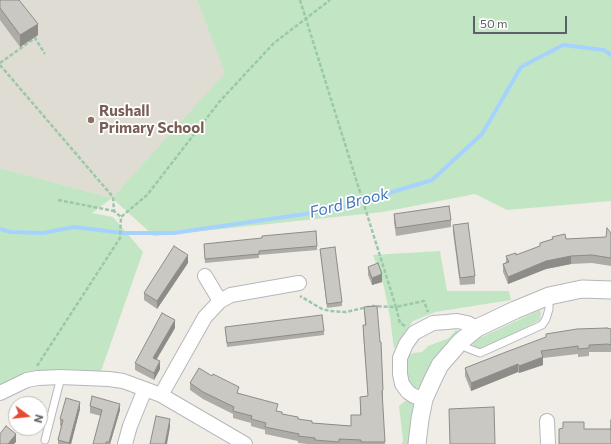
<!DOCTYPE html>
<style>
body{margin:0}
#map{position:relative;width:611px;height:444px;overflow:hidden;background:#efede5;font-family:Commissioner,sans-serif}
canvas{display:block}
.north{position:absolute;left:8px;top:396px;width:40px;height:40px;box-sizing:border-box;background:#fff;border:1px solid #bebfc1;border-radius:50%;rotate:105deg;font-size:11px;font-weight:700;line-height:16px;text-align:center;color:#5d6065}
.north::after{content:'';display:block;margin:auto;width:14px;height:18px;background:#e74a33;clip-path:polygon(50% 0,100% 100%,50% 72%,0 100%)}
.scale{position:absolute;left:473px;top:16px;width:94px;height:18px;box-sizing:border-box;border:2px solid #5d6065;border-top:0;padding-left:5px;font-size:12px;line-height:14px;white-space:nowrap;color:#5d6065;-webkit-text-stroke:3px #fff;paint-order:stroke}
</style>
<div id="map">
<canvas width="611" height="444"></canvas>
<div class="north">N</div>
<div class="scale">50 m</div>
</div>
<script>
const g = document.querySelector('canvas').getContext('2d');
g.lineJoin = 'round';
function paint(path, color) { g.fillStyle = color; g.fill(path, 'evenodd'); }
const poly = rows => new Path2D(rows.map(r => 'M' + r).join(''));
function strokePath(path, color, width, dash) { g.strokeStyle = color; g.lineWidth = width; g.lineCap = dash ? 'butt' : 'round'; g.setLineDash(dash || []); g.stroke(path); }
function write(font, color, halo, rows, align = 'center') {
  g.font = font + ' Commissioner,sans-serif'; g.lineWidth = 3.5; g.setLineDash([]); g.textBaseline = 'middle'; g.strokeStyle = halo; g.fillStyle = color; for (const [text, x, y, turn = 0] of rows) {
    g.save(); g.translate(x, y); g.rotate((+turn || 0) * Math.PI / 180); g.textAlign = isNaN(turn) ? turn : align; if (halo) g.strokeText(text, 0, 0); g.fillText(text, 0, 0); g.restore();
  }
}
const education = poly([
 [0,0,197,0,226,73,112,198,0,168]
]);
const green = poly([
 [197,0,611,0,611,201,507,210,475,194,383,212,154,236,112,198,92,213,113,217,143,252,101,371,31,374,0,385,0,168,112,198,225,73],
 [440,251,447,291,509,291,511,300,435,312,413,321,394,349,390,317,384,287,373,255],
 [540,310,541,313,540,320,508,337,478,349,473,346,473,341],
 [456,330,461,332,438,357,419,388,413,387,408,384,406,366,407,356,413,353,422,352,428,346,449,338],
 [405,401,410,401,415,406,411,444,402,444,403,440,399,406]
]);
const stream = poly([
 [0,229,10,232,43,233,74,227,123,233,174,233,332,210,432,180,482,134,521,67,563,45,604,50,611,55]
]);
const path = poly([
 [300,0,396,307,372,306,346,312,330,311,322,309,300,296],
 [0,63,35,38,45,54],
 [0,65,113,197,114,211,121,217],
 [58,200,114,211],
 [405,326,400,323,396,307,424,301,428,312],
 [37,366,120,238,121,217,147,195,220,101,274,43,330,0]
]);
const service = poly([
 [460,342,467,348,480,353,542,325,546,319,549,309,549,296],
 [45,440,61,377]
]);
const minor = poly([
 [205,276,220,301],
 [0,393,27,380,38,378,61,377,109,379,123,381,161,395,245,444],
 [161,395,205,317,220,301,231,295,299,283],
 [424,399,414,396,408,392,402,384,400,374,400,358,406,344,414,333,433,323,447,322,457,321,467,323,477,328],
 [547,421,548,444],
 [125,444,130,426,145,389]
]);
const tertiary = poly([
 [417,444,420,419,424,399,433,379,440,365,460,342,477,328,515,310,549,296,582,289,611,290]
]);
const wall = poly([
 [0,0,38,35,20,47,0,20],
 [394,214,451,220,451,227,396,236,394,222],
 [453,225,475,276,475,284,460,285,453,232],
 [611,233,611,266,592,263,571,264,546,269,508,284,503,272,503,264,506,262,506,256,516,255,540,246,540,243,552,239,552,237,566,239,606,237],
 [204,244,317,246,317,250,259,255,259,258,205,263],
 [320,249,342,302,342,306,327,308],
 [188,263,157,309,144,300,144,293],
 [368,267,382,282,372,285,368,275],
 [364,307,380,342,383,390,383,398,382,398,385,444,308,444,298,443,298,441,265,434,265,430,251,426,251,423,233,418,233,414,203,399,190,390,190,383,239,393,282,414,298,419,312,423,351,426,360,415,360,397,368,396,363,332,363,325,365,325],
 [225,327,324,331,324,335,227,347],
 [175,328,157,359,160,369,154,380,135,370,135,363],
 [611,329,611,352,589,352,589,356,578,357,578,354,543,358,543,365,519,373,518,372,471,391,465,376,465,368,546,338,546,334],
 [40,404,43,416,43,424,40,424],
 [90,406,120,410,110,444,93,444,101,416,90,413],
 [80,409,71,444,58,444,58,440,61,426,60,426,60,419]
]);
const shadedWall = poly([
 [38,24,38,35,20,47,20,35],
 [188,255,188,263,157,309,157,301],
 [571,256,571,264,546,269,508,284,508,277,546,261],
 [382,274,382,282,372,285,372,278],
 [175,320,175,328,153,365,153,358],
 [543,357,543,365,519,373,519,366],
 [160,361,160,369,154,380,154,373],
 [518,364,518,372,471,391,471,383],
 [80,402,80,409,71,444,69,444],
 [120,404,120,410,110,444,109,444],
 [170,419,170,427,167,444,165,444],
 [16,434,16,442,14,444,8,444]
]);
const building = poly([
 [0,0,19,0,38,24,20,35,0,8,0,0],
 [449,206,451,220,396,228,394,214,449,206],
 [468,223,475,276,460,278,453,225,468,223],
 [607,228,611,233,611,258,592,255,571,256,546,261,508,277,503,264,509,262,506,256,516,253,516,255,540,246,540,243,553,239,552,237,565,234,566,239,606,237,607,228],
 [316,231,317,246,259,251,259,254,205,259,204,244,262,238,262,236,316,231],
 [174,246,188,255,157,301,144,293,174,246],
 [335,247,342,302,327,304,320,249,335,247],
 [378,263,382,274,372,278,368,267,378,263],
 [377,306,380,342,381,342,383,390,382,391,385,442,361,442,361,440,339,439,339,442,315,440,315,438,298,436,299,434,265,427,266,423,251,419,252,416,233,411,234,407,203,392,190,383,199,368,212,376,213,374,239,387,237,393,278,404,276,411,282,412,282,414,298,417,298,419,312,421,312,423,351,426,351,415,361,415,360,397,368,396,363,325,366,325,364,307,377,306],
 [162,313,175,320,153,358,160,361,154,373,135,363,162,313],
 [322,315,324,331,227,343,225,327,322,315],
 [607,328,611,329,611,345,608,344,589,345,589,348,578,349,578,346,541,351,543,357,519,366,518,364,471,383,465,368,506,352,546,337,546,334,577,329,607,328],
 [92,396,120,404,109,442,106,442,106,444,93,444,102,410,90,406,92,396],
 [66,398,80,402,69,443,58,440,63,420,60,419,66,398],
 [41,402,43,416,40,417,40,404,25,404,41,402],
 [494,407,495,444,450,444,449,409,494,407],
 [156,416,170,419,165,444,150,444,156,416],
 [611,420,611,444,559,444,559,429,563,428,563,422,584,422,584,429,611,429,611,420],
 [6,426,16,434,8,444,0,444,0,434,6,426]
]);
const markers = [
 [91,120,4,"#8d6e63"]
];
const educationNames = [
 ["Rushall",99,111],
 ["Primary School",99,128]
];
const waterNames = [
 ["Ford Brook",349,203,-14]
];
paint(education, '#dfdcd3');
paint(green, '#c2e6c4');
strokePath(stream, '#a6d3fe', 4);
strokePath(service, '#b5b7bc', 9);
strokePath(minor, '#b5b7bc', 16);
strokePath(tertiary, '#b5b7bc', 19);
strokePath(path, '#9bc7aa', 2.5, [4, 2]);
strokePath(service, '#fff', 7);
strokePath(minor, '#fff', 14);
strokePath(tertiary, '#fff', 17);
paint(wall, '#aeaca7');
paint(shadedWall, '#8d8c88');
paint(building, '#cac8c2');
strokePath(building, '#8d8c88', 1);
for (const [x, y, r, color] of markers) { const dot = new Path2D(); dot.arc(x, y, r, 0, 2 * Math.PI); g.fillStyle = color; g.fill(dot); strokePath(dot, '#fff', 1.5); }
write('bold 15px', '#785e54', '#fff', educationNames, 'left');
write('italic 16px', '#4578b9', '#fff', waterNames);
</script>
